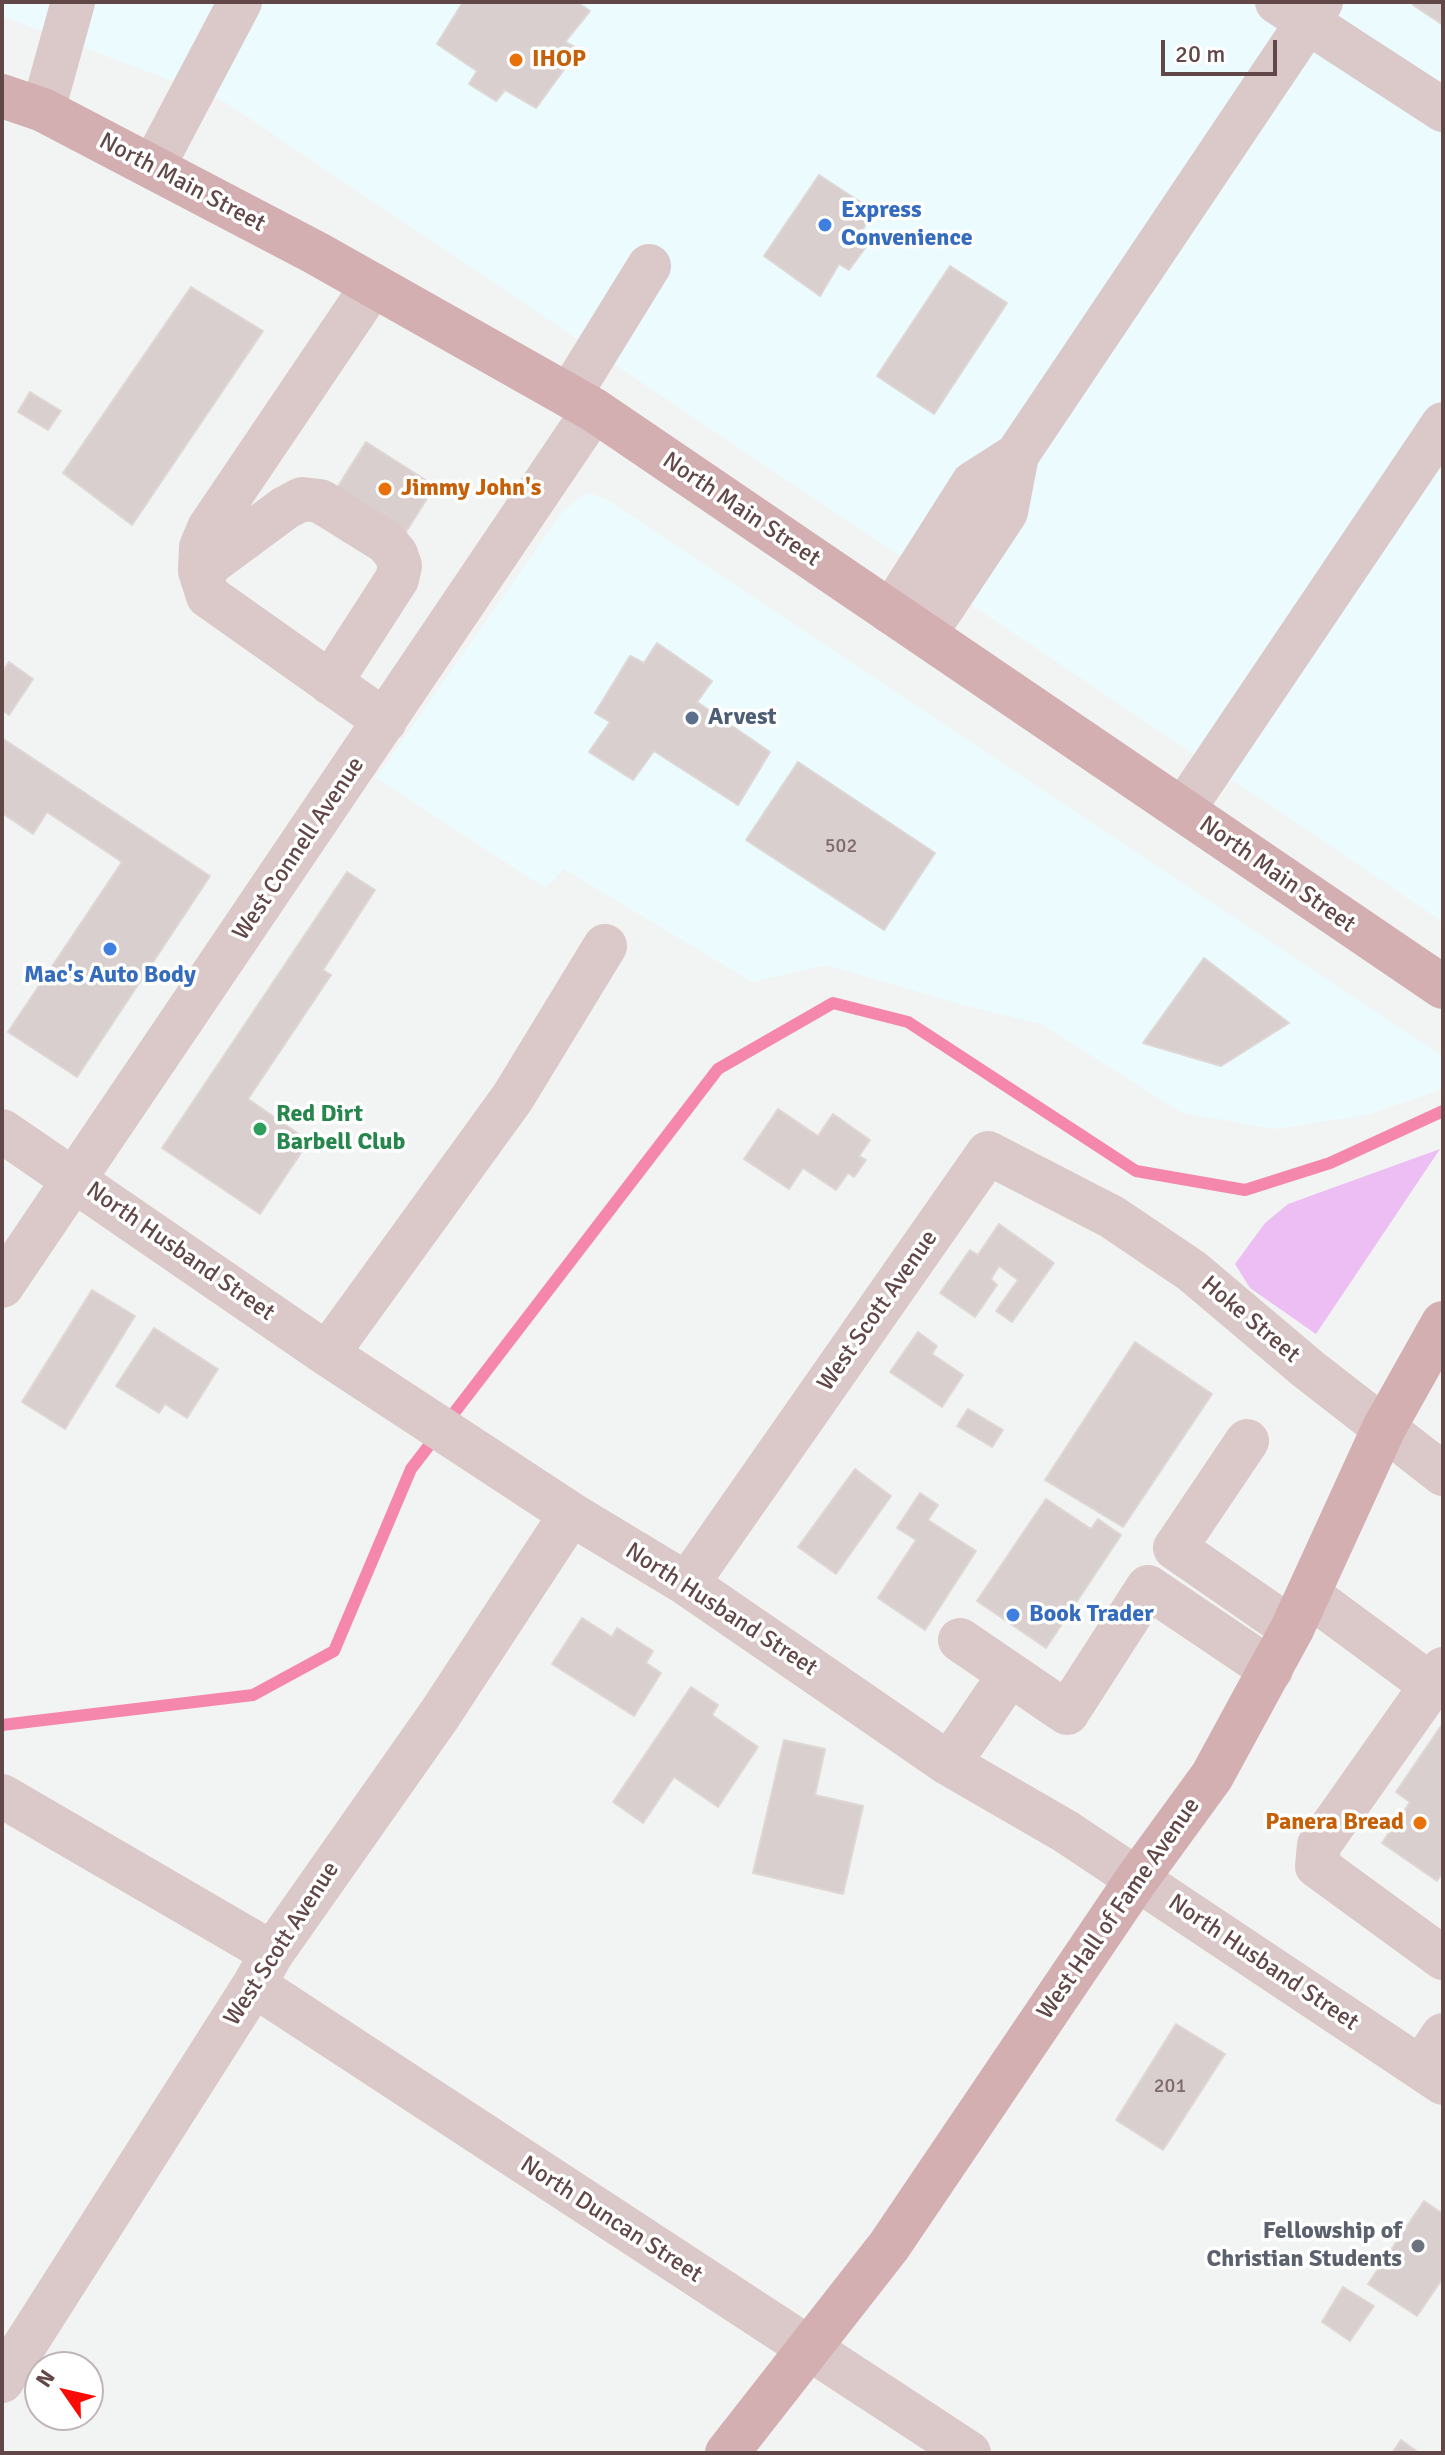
<!DOCTYPE html>
<style>
body{margin:0}
#map{position:relative;width:1445px;height:2455px;overflow:hidden;background:#f2f4f3;font-family:Signika,sans-serif}
canvas{display:block}
.frame{position:absolute;inset:0;border:4px solid #624749;pointer-events:none}
.north{position:absolute;left:24px;top:2351px;width:80px;height:80px;box-sizing:border-box;background:#fff;border:2px solid #c0b5b6;border-radius:50%;rotate:304deg;font-size:22px;font-weight:700;line-height:32px;text-align:center;color:#624749}
.north::after{content:'';display:block;margin:auto;width:28px;height:36px;background:#f90c08;clip-path:polygon(50% 0,100% 100%,50% 72%,0 100%)}
.scale{position:absolute;left:1161px;top:40px;width:116px;height:36px;box-sizing:border-box;border:4px solid #624749;border-top:0;padding-left:10px;font-size:24px;line-height:28px;white-space:nowrap;color:#624749;-webkit-text-stroke:6px #fff;paint-order:stroke}
</style>
<div id="map">
<canvas width="1445" height="2455"></canvas>
<div class="frame"></div>
<div class="north">N</div>
<div class="scale">20 m</div>
</div>
<script>
const g = document.querySelector('canvas').getContext('2d');
g.lineJoin = 'round';
function paint(path, color) { g.fillStyle = color; g.fill(path, 'evenodd'); }
const poly = rows => new Path2D(rows.map(r => 'M' + r).join(''));
function strokePath(path, color, width, dash) { g.strokeStyle = color; g.lineWidth = width; g.lineCap = dash ? 'butt' : 'round'; g.setLineDash(dash || []); g.stroke(path); }
function write(font, color, halo, rows, align = 'center') {
  g.font = font + ' Signika,sans-serif'; g.lineWidth = 7; g.setLineDash([]); g.textBaseline = 'middle'; g.strokeStyle = halo; g.fillStyle = color; for (const [text, x, y, turn = 0] of rows) {
    g.save(); g.translate(x, y); g.rotate((+turn || 0) * Math.PI / 180); g.textAlign = isNaN(turn) ? turn : align; if (halo) g.strokeText(text, 0, 0); g.fillText(text, 0, 0); g.restore();
  }
}
const commercial = poly([
 [2,2,1443,2,1443,922,222,100,2,16],
 [587,492,608,500,1443,1056,1443,1089,1366,1115,1276,1129,1182,1113,1041,1024,963,1005,827,965,752,982,564,869,545,888,376,778,564,510]
]);
const green = poly([
 [1440,1149,1316,1334,1250,1288,1235,1264,1265,1223,1288,1204]
]);
const stream = poly([
 [2,1725,253,1695,334,1651,411,1469,718,1069,833,1003,908,1022,1136,1171,1245,1190,1330,1163,1443,1111]
]);
const building = poly([
 [463,2,577,2,590,11,565,42,579,49,536,108,505,90,496,101,469,84,477,71,437,44,463,2],
 [1415,2,1443,2,1443,25,1413,5,1415,2],
 [819,175,874,211,857,239,868,244,849,270,839,264,820,296,764,256,819,175],
 [950,266,1007,303,934,414,877,376,950,266],
 [191,287,263,331,132,525,63,473,191,287],
 [30,392,61,411,48,430,18,412,30,392],
 [366,442,435,486,404,535,335,491,366,442],
 [657,643,712,681,697,702,770,752,738,805,654,751,633,780,589,752,610,722,595,713,630,656,644,663,657,643],
 [9,662,33,679,9,715,2,710,2,672,9,662],
 [2,738,210,876,77,1077,8,1032,122,862,47,812,33,834,2,813,2,738],
 [798,762,935,853,884,930,746,840,798,762],
 [347,872,375,890,323,970,331,975,248,1099,309,1141,260,1214,162,1148,347,872],
 [1204,958,1289,1023,1221,1066,1143,1043,1204,958],
 [778,1109,818,1136,833,1114,870,1140,859,1156,866,1160,854,1177,848,1173,836,1190,803,1168,789,1189,744,1159,778,1109],
 [999,1224,1054,1263,1012,1322,996,1311,1018,1280,999,1266,991,1279,997,1285,975,1317,940,1293,970,1250,978,1255,999,1224],
 [92,1290,135,1316,65,1429,22,1402,92,1290],
 [154,1328,218,1369,187,1418,165,1404,159,1413,116,1386,154,1328],
 [918,1332,937,1346,932,1354,963,1375,942,1407,890,1372,918,1332],
 [1135,1342,1212,1394,1123,1527,1045,1480,1135,1342],
 [968,1409,1003,1430,992,1447,957,1426,968,1409],
 [855,1469,891,1496,836,1574,798,1547,855,1469],
 [920,1493,938,1505,928,1520,976,1551,925,1630,878,1598,916,1540,897,1528,920,1493],
 [1046,1499,1091,1529,1098,1519,1121,1535,1046,1648,977,1601,1046,1499],
 [582,1618,612,1637,617,1628,653,1651,646,1663,661,1673,634,1716,552,1664,582,1618],
 [691,1687,718,1705,712,1715,758,1747,718,1807,674,1777,643,1823,613,1802,691,1687],
 [1443,1723,1443,1872,1437,1881,1382,1843,1410,1802,1396,1792,1443,1723],
 [784,1740,825,1749,815,1795,863,1806,843,1894,753,1873,784,1740],
 [1176,2024,1225,2054,1163,2150,1116,2120,1176,2024],
 [1424,2201,1443,2214,1443,2278,1417,2316,1368,2284,1424,2201],
 [1343,2287,1374,2306,1350,2341,1322,2322,1343,2287],
 [1401,2440,1419,2453,1392,2453,1401,2440]
]);
const minor = poly([
 [1277,2,1443,110],
 [43,110,73,2],
 [153,167,240,2],
 [373,285,209,528,201,547,200,571,208,596,385,721],
 [569,396,649,266],
 [200,571,285,508,302,499,320,501,386,542,396,554,400,566,397,579,330,683],
 [891,612,973,483,1017,455],
 [925,634,1006,512,1017,455,1321,2],
 [1183,810,1443,424],
 [2,1131,327,1354,571,1514,687,1584,949,1764,1065,1831,1443,2083],
 [2,1286,594,410],
 [327,1354,513,1097,605,946],
 [1247,1441,1175,1548,1292,1629],
 [687,1584,988,1153,1112,1217,1192,1271,1308,1369,1443,1474],
 [1309,1595,1431,1685],
 [960,1640,1067,1713,1148,1587,1271,1670],
 [1443,1669,1319,1845,1317,1866,1443,1958],
 [949,1764,1010,1674],
 [2,1796,272,1953],
 [254,1985,969,2453],
 [1421,2068,1443,2035],
 [2,2381,254,1985,272,1953,440,1714,571,1514]
]);
const major = poly([
 [2,96,43,110,316,253,594,410,1443,987],
 [727,2453,889,2246,1137,1879,1212,1776,1292,1629,1384,1428,1443,1323]
]);
const markers = [
 [516,60,8,"#e8710a"],
 [825,225,8,"#3f7fe0"],
 [385,489,8,"#e8710a"],
 [692,718,8,"#5c6f8a"],
 [110,949,8,"#3f7fe0"],
 [260,1129,8,"#2e9e5b"],
 [1013,1615,8,"#3f7fe0"],
 [1420,1823,8,"#e8710a"],
 [1418,2246,8,"#6b7280"]
];
const numberNames = [
 ["502",841,847],
 ["201",1170,2087]
];
const foodNames = [
 ["IHOP",532,60],
 ["Jimmy John's",401,489],
 ["Panera Bread",1404,1823,"right"]
];
const streetNames = [
 ["North Main Street",182,183,28],
 ["North Main Street",741,510,34],
 ["West Connell Avenue",299,849,-56],
 ["North Main Street",1277,875,35],
 ["North Husband Street",180,1252,35],
 ["West Scott Avenue",878,1311,-55],
 ["Hoke Street",1250,1320,40],
 ["North Husband Street",721,1610,33],
 ["West Hall of Fame Avenue",1119,1909,-55],
 ["West Scott Avenue",282,1944,-57],
 ["North Husband Street",1263,1963,34],
 ["North Duncan Street",611,2220,33]
];
const shopNames = [
 ["Express",841,211],
 ["Convenience",841,239],
 ["Mac's Auto Body",110,976,"center"],
 ["Book Trader",1029,1615]
];
const serviceNames = [
 ["Arvest",708,718]
];
const leisureNames = [
 ["Red Dirt",276,1115],
 ["Barbell Club",276,1143]
];
const worshipNames = [
 ["Fellowship of",1402,2232],
 ["Christian Students",1402,2260]
];
paint(commercial, '#ecfbfe');
paint(green, '#ecbef4');
strokePath(stream, '#f587ac', 12);
paint(building, '#d8cfce');
strokePath(building, '#ded7d5', 2);
strokePath(minor, '#dbc8c9', 44);
strokePath(major, '#d3afb1', 44);
for (const [x, y, r, color] of markers) { const dot = new Path2D(); dot.arc(x, y, r, 0, 2 * Math.PI); g.fillStyle = color; g.fill(dot); strokePath(dot, '#fff', 3); }
write('20px', '#80696a', null, numberNames);
write('bold 24px', '#c56008', '#fff', foodNames, 'left');
write('24px', '#624749', '#fff', streetNames);
write('bold 24px', '#366cbe', '#fff', shopNames, 'left');
write('bold 24px', '#4e5e75', '#fff', serviceNames, 'left');
write('bold 24px', '#27864d', '#fff', leisureNames, 'left');
write('bold 24px', '#5b616d', '#fff', worshipNames, 'right');
</script>
